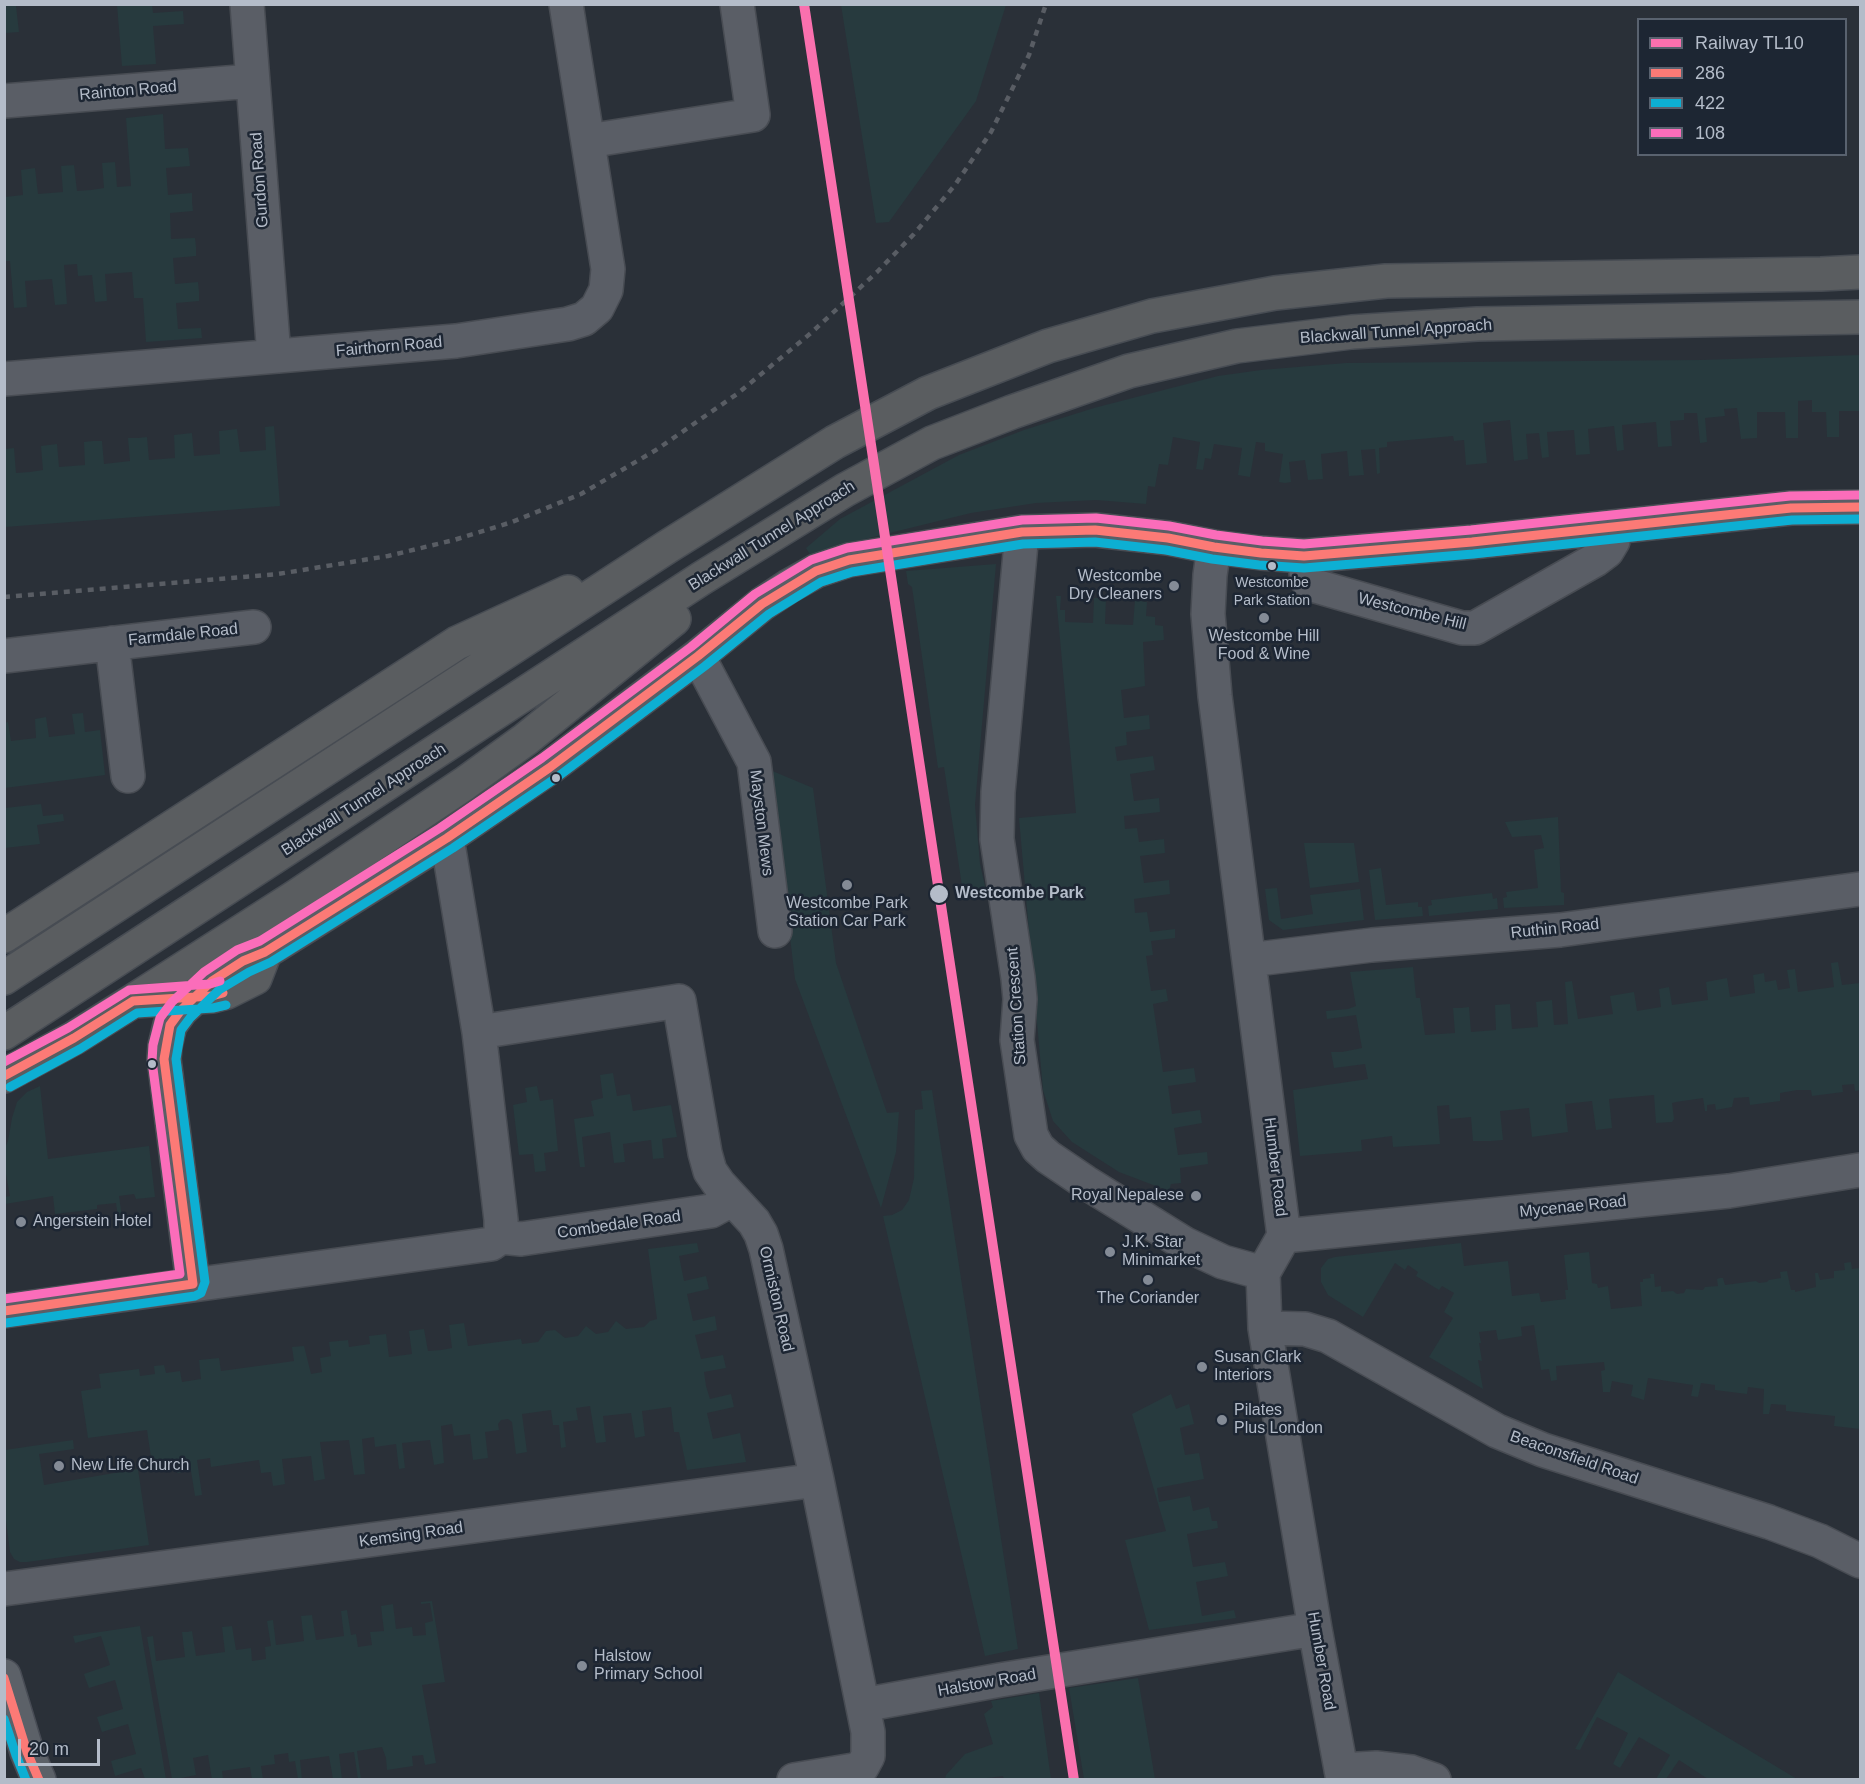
<!DOCTYPE html>
<style>
body{margin:0}
#map{position:relative;width:1865px;height:1784px;overflow:hidden;background:#2a3038;font-family:Arial,sans-serif}
canvas{display:block}
.frame{position:absolute;inset:0;border:6px solid #b4bcc9;pointer-events:none}
.legend{position:absolute;left:1637px;top:18px;width:210px;height:138px;box-sizing:border-box;background:#1d2633;border:2px solid #59626f;margin:0;padding:8px 10px;list-style:none;font-size:18px;color:#b4bcc9}
.legend li{display:flex;align-items:center;gap:12px;height:30px}
.legend b{width:30px;border:2px solid #59626f}
.scale{position:absolute;left:18px;top:1739px;width:82px;height:27px;box-sizing:border-box;border:3px solid #b4bcc9;border-top:0;padding-left:8px;font-size:18px;line-height:21px;white-space:nowrap;color:#b4bcc9;-webkit-text-stroke:4px #1d2633;paint-order:stroke}
</style>
<div id="map">
<canvas width="1865" height="1784"></canvas>
<div class="frame"></div>
<ul class="legend">
<li><b style="height:8px;background:#fa70ae"></b>Railway TL10</li>
<li><b style="height:8px;background:#fc7a76"></b>286</li>
<li><b style="height:8px;background:#0dafd3"></b>422</li>
<li><b style="height:8px;background:#fb6dba"></b>108</li>
</ul>
<div class="scale">20 m</div>
</div>
<script>
const g = document.querySelector('canvas').getContext('2d');
g.lineJoin = 'round';
function paint(path, color) { g.fillStyle = color; g.fill(path, 'evenodd'); }
const poly = rows => new Path2D(rows.map(r => 'M' + r).join(''));
function strokePath(path, color, width, dash) { g.strokeStyle = color; g.lineWidth = width; g.lineCap = dash ? 'butt' : 'round'; g.setLineDash(dash || []); g.stroke(path); }
function write(font, color, halo, rows, align = 'center') {
  g.font = font + ' Arial,sans-serif'; g.lineWidth = 5; g.setLineDash([]); g.textBaseline = 'middle'; g.strokeStyle = halo; g.fillStyle = color; for (const [text, x, y, turn = 0] of rows) {
    g.save(); g.translate(x, y); g.rotate((+turn || 0) * Math.PI / 180); g.textAlign = isNaN(turn) ? turn : align; if (halo) g.strokeText(text, 0, 0); g.fillText(text, 0, 0); g.restore();
  }
}
const green = poly([
 [4,5,28,5,16,6,19,32,5,33],
 [117,5,152,5,153,13,183,11,184,24,153,26,156,64,122,66],
 [841,5,1006,5,976,101,889,222,876,223],
 [163,114,165,149,188,148,190,166,166,168,168,195,192,193,192,202,193,211,170,213,171,239,195,238,196,247,196,256,173,258,175,284,198,282,199,292,199,301,176,303,178,329,201,328,202,338,146,342,143,298,134,298,132,272,105,274,107,301,95,302,92,275,78,276,77,264,64,265,67,304,55,305,52,279,38,280,25,281,27,307,14,308,10,261,5,261,5,197,23,195,21,170,35,168,38,194,63,192,61,166,74,165,77,191,91,190,104,188,102,163,115,162,117,187,131,186,126,118],
 [1860,355,1860,411,1839,411,1839,437,1827,437,1826,412,1812,412,1812,400,1798,401,1798,438,1786,438,1785,412,1757,412,1757,438,1741,439,1737,408,1724,409,1725,416,1705,418,1707,442,1700,443,1697,413,1684,413,1684,420,1670,421,1672,446,1658,447,1656,422,1622,425,1624,450,1617,451,1614,426,1588,429,1590,454,1576,455,1574,430,1547,432,1549,457,1542,458,1539,433,1526,434,1528,459,1514,461,1510,420,1483,423,1487,463,1466,465,1464,440,1454,441,1453,436,1387,442,1387,447,1379,448,1380,473,1377,474,1375,449,1361,450,1364,475,1349,476,1347,451,1321,454,1323,479,1308,480,1305,460,1289,462,1291,482,1285,483,1279,482,1283,454,1265,451,1265,443,1256,442,1250,477,1238,475,1242,448,1214,444,1211,459,1205,458,1203,470,1196,469,1200,442,1173,437,1168,465,1159,464,1155,487,1148,486,1146,504,1096,500,1036,503,971,513,853,542,811,556,806,548,840,519,959,455,1024,430,1094,408,1218,376,1261,370,1346,363,1699,360],
 [274,426,280,506,5,527,5,449,14,448,16,473,30,472,43,470,41,446,57,444,59,467,85,465,84,442,93,441,102,441,104,464,130,461,128,438,138,438,147,437,149,460,175,458,174,435,192,433,194,456,208,455,220,454,219,431,237,429,240,452,254,451,266,450,265,427],
 [996,564,975,805,980,864,987,895,964,899,944,767,938,768,912,587,908,584,906,571],
 [1056,596,1061,596,1060,610,1065,610,1065,622,1093,623,1094,598,1106,598,1105,624,1133,625,1135,600,1147,602,1146,616,1155,617,1155,625,1163,626,1164,640,1143,642,1145,686,1121,690,1124,718,1149,715,1150,729,1126,732,1127,745,1115,747,1117,761,1153,756,1155,770,1130,774,1134,801,1159,798,1160,812,1124,816,1125,829,1137,828,1139,842,1164,839,1165,853,1140,856,1142,870,1144,883,1169,880,1170,894,1134,899,1135,913,1147,912,1150,932,1175,929,1175,938,1151,941,1153,955,1146,956,1151,991,1166,989,1168,1001,1153,1004,1163,1072,1194,1068,1196,1082,1168,1086,1172,1114,1200,1110,1202,1123,1174,1128,1178,1155,1207,1152,1208,1164,1180,1168,1181,1183,1171,1184,1169,1191,1119,1172,1072,1142,1053,1121,1043,1090,1019,818,1076,813],
 [83,713,85,732,100,730,105,775,5,788,5,723,8,722,11,741,36,738,35,719,46,717,49,737,75,734,72,714],
 [770,770,813,788,836,963,887,1113,899,1112,896,1152,881,1208,795,979],
 [41,804,43,816,63,814,64,821,37,825,40,844,5,848,5,808],
 [1558,817,1561,892,1564,893,1564,905,1504,908,1503,898,1507,897,1506,892,1538,888,1534,850,1544,848,1541,835,1512,837,1505,822],
 [1304,843,1354,843,1359,882,1310,888],
 [1381,868,1386,905,1418,902,1418,907,1422,907,1423,916,1375,920,1369,870],
 [1277,888,1281,919,1313,914,1310,895,1360,889,1364,920,1283,930,1269,920,1265,889],
 [1492,893,1493,899,1497,898,1498,909,1429,916,1428,906,1432,905,1431,900],
 [1838,962,1842,985,1860,983,1860,1090,1855,1091,1854,1084,1842,1085,1843,1092,1812,1096,1811,1090,1797,1090,1780,1093,1780,1101,1750,1105,1749,1097,1734,1098,1732,1107,1716,1110,1715,1104,1707,1105,1707,1111,1705,1111,1703,1098,1676,1102,1672,1103,1674,1119,1672,1122,1656,1123,1654,1095,1609,1099,1612,1128,1596,1130,1592,1101,1565,1104,1568,1132,1532,1137,1529,1108,1500,1111,1503,1140,1491,1141,1473,1141,1471,1117,1450,1119,1449,1105,1437,1106,1440,1144,1393,1147,1392,1136,1361,1140,1362,1151,1300,1156,1293,1090,1368,1079,1365,1064,1334,1068,1331,1052,1342,1052,1362,1048,1356,1015,1327,1019,1326,1011,1348,1009,1356,1006,1350,972,1413,967,1416,998,1420,998,1425,1035,1455,1033,1453,1008,1461,1008,1469,1007,1471,1032,1496,1030,1495,1005,1510,1004,1512,1029,1538,1027,1536,1002,1552,1000,1554,1025,1568,1024,1565,982,1572,981,1578,1019,1613,1014,1610,996,1634,992,1637,1011,1661,1007,1659,989,1669,987,1672,1005,1708,1000,1706,982,1727,978,1730,997,1755,993,1753,975,1764,973,1765,982,1776,980,1778,990,1790,988,1787,970,1795,969,1798,992,1834,987,1831,963],
 [613,1073,617,1096,630,1094,633,1111,671,1105,677,1137,662,1139,664,1158,653,1159,651,1140,623,1144,625,1162,614,1163,610,1132,582,1137,585,1167,580,1167,574,1119,594,1116,591,1101,603,1098,600,1075],
 [40,1086,48,1159,149,1146,155,1197,136,1199,134,1194,119,1196,122,1217,118,1217,116,1203,97,1205,97,1209,55,1214,53,1196,5,1204,5,1197,10,1196,5,1169,4,1150,8,1141,12,1118,17,1102,27,1092],
 [537,1086,540,1101,553,1099,558,1151,544,1153,546,1171,535,1172,533,1154,519,1155,513,1105,527,1102,525,1088],
 [932,1090,1018,1649,985,1656,883,1216,892,1215,902,1210,909,1200,914,1178,915,1110,923,1109,921,1091],
 [697,1243,699,1252,679,1256,684,1281,706,1276,709,1289,687,1294,693,1321,715,1316,717,1330,695,1335,701,1359,723,1355,726,1368,704,1372,706,1386,710,1399,731,1394,734,1407,707,1413,713,1439,740,1433,746,1462,687,1470,679,1432,674,1432,671,1407,642,1411,645,1436,635,1438,631,1413,603,1416,606,1442,596,1443,590,1406,576,1408,578,1420,563,1422,566,1447,561,1448,559,1425,553,1425,551,1410,522,1414,527,1452,516,1454,512,1422,508,1419,501,1420,498,1424,499,1430,485,1432,488,1458,473,1460,470,1434,454,1436,452,1424,441,1426,444,1463,434,1465,430,1440,402,1443,405,1468,399,1469,396,1444,375,1447,374,1437,362,1439,365,1474,354,1475,349,1440,320,1442,325,1479,314,1481,311,1456,282,1459,285,1484,280,1485,273,1486,271,1472,261,1473,259,1460,211,1467,210,1458,197,1460,202,1495,195,1496,191,1471,177,1473,175,1461,152,1464,147,1430,88,1438,81,1391,101,1388,99,1374,139,1369,140,1376,155,1374,154,1366,164,1365,166,1373,180,1371,182,1382,201,1379,199,1360,219,1358,221,1371,280,1363,294,1361,292,1347,304,1346,311,1374,322,1372,320,1358,331,1356,329,1342,348,1340,349,1347,370,1344,369,1336,386,1334,389,1357,412,1354,409,1331,424,1329,428,1351,441,1350,452,1348,449,1325,464,1323,468,1346,521,1339,522,1344,538,1342,546,1331,555,1330,565,1338,578,1336,586,1326,596,1334,608,1332,616,1321,626,1329,644,1327,650,1321,657,1319,648,1249],
 [1461,1243,1464,1266,1508,1261,1512,1296,1539,1293,1541,1302,1566,1299,1565,1290,1568,1290,1564,1255,1589,1252,1592,1283,1597,1284,1598,1288,1608,1286,1611,1309,1642,1306,1640,1282,1643,1282,1643,1279,1651,1278,1650,1274,1654,1274,1655,1287,1661,1286,1661,1292,1673,1291,1677,1294,1684,1293,1686,1289,1703,1290,1705,1287,1718,1286,1717,1279,1720,1278,1723,1278,1725,1285,1756,1281,1759,1283,1767,1282,1769,1280,1781,1278,1780,1272,1787,1271,1791,1290,1795,1290,1795,1292,1816,1287,1815,1273,1818,1273,1820,1280,1834,1278,1834,1271,1845,1270,1844,1263,1851,1262,1852,1269,1860,1268,1860,1429,1834,1426,1835,1416,1786,1411,1786,1405,1771,1404,1769,1414,1763,1414,1764,1389,1748,1387,1747,1394,1715,1390,1715,1385,1701,1383,1698,1397,1691,1396,1693,1385,1648,1378,1644,1400,1631,1396,1633,1385,1612,1381,1610,1392,1603,1392,1601,1371,1605,1370,1604,1362,1556,1366,1557,1380,1551,1381,1549,1369,1541,1370,1534,1325,1521,1327,1522,1336,1498,1340,1496,1330,1479,1332,1481,1343,1479,1343,1482,1361,1478,1360,1483,1389,1429,1357,1453,1318,1444,1312,1454,1293,1442,1286,1439,1290,1416,1276,1418,1272,1408,1265,1405,1270,1395,1263,1363,1317,1328,1295,1321,1282,1321,1268,1328,1259,1335,1257],
 [1171,1394,1176,1409,1189,1404,1194,1424,1180,1428,1185,1455,1199,1453,1204,1479,1157,1488,1159,1502,1190,1496,1193,1511,1209,1507,1212,1521,1217,1521,1218,1528,1187,1534,1193,1567,1225,1562,1228,1576,1196,1582,1202,1616,1234,1610,1236,1618,1149,1630,1125,1540,1166,1531,1132,1414],
 [73,1440,74,1449,39,1454,44,1485,138,1469,149,1545,27,1562,20,1562,14,1559,10,1552,5,1513,5,1450],
 [432,1601,445,1682,422,1685,436,1763,425,1765,423,1755,412,1756,413,1766,387,1770,386,1758,382,1747,357,1751,361,1779,358,1779,354,1752,339,1754,342,1779,333,1779,329,1756,300,1760,302,1779,298,1779,295,1761,289,1762,288,1753,274,1755,275,1764,261,1766,263,1779,252,1779,250,1767,222,1771,223,1779,212,1780,208,1755,193,1758,196,1775,181,1778,181,1779,172,1779,147,1637,153,1636,156,1661,171,1659,185,1657,182,1632,187,1632,192,1631,196,1656,225,1652,222,1627,232,1626,236,1650,251,1648,252,1661,266,1659,265,1647,271,1646,267,1621,273,1620,276,1645,291,1643,304,1641,301,1616,312,1615,316,1640,344,1636,341,1611,347,1610,351,1635,356,1634,358,1647,372,1645,370,1632,384,1631,381,1606,393,1604,396,1629,412,1627,413,1636,426,1635,425,1623,433,1621,430,1603,421,1604,421,1602],
 [140,1626,155,1714,166,1779,145,1779,141,1768,115,1776,111,1761,136,1754,128,1724,102,1732,97,1717,123,1709,119,1694,115,1680,89,1688,86,1680,84,1674,110,1665,101,1636,75,1643,73,1636],
 [1618,1672,1762,1758,1797,1779,1708,1779,1679,1760,1666,1779,1656,1779,1670,1755,1639,1737,1620,1768,1613,1764,1628,1733,1597,1717,1580,1750,1575,1749],
 [1138,1678,1155,1779,1084,1779,1069,1688],
 [1039,1693,1051,1779,1004,1779,1003,1776,980,1779,945,1779,946,1775,965,1754,993,1744,984,1714,993,1707,991,1701]
]);
const minor = poly([
 [247,4,274,356],
 [4,101,252,81],
 [588,141,753,115,737,4],
 [4,379,456,341,568,324,584,319,597,308,606,290,608,269,566,4],
 [1022,532,998,792,997,839,1018,978,1020,999,1017,1040,1031,1135,1038,1148,1048,1157,1085,1182,1185,1244,1223,1262,1263,1273],
 [1214,547,1210,575,1208,614,1215,696,1284,1236,1263,1273,1265,1328,1315,1629,1343,1780],
 [1304,556,1307,580,1312,585,1462,628,1475,628,1595,560,1607,551,1613,541,1616,527],
 [112,643,128,776],
 [4,656,254,627],
 [698,656,754,762,775,931],
 [447,838,479,1032,501,1220,501,1237],
 [1249,960,1372,945,1560,930,1860,889],
 [479,1032,679,1001,705,1153,710,1171,719,1184,754,1222,761,1234,766,1249,817,1480,868,1732,868,1756,862,1767,854,1770,794,1780],
 [1284,1236,1729,1191,1860,1170],
 [193,1284,164,1059,165,1046,170,1025,181,1010,212,981,243,961,265,952,447,838,549,768,698,656,762,604,789,586,816,571,849,560,1022,532,1095,530,1168,538,1214,547,1261,553,1304,556,1472,542,1791,508,1860,507],
 [4,1311,491,1244,501,1237,521,1239,711,1211,733,1199],
 [1265,1328,1305,1329,1328,1336,1497,1431,1543,1450,1769,1522,1820,1541,1860,1561],
 [4,1589,817,1480],
 [863,1705,1000,1680,1315,1629],
 [1341,1770,1376,1768,1411,1772,1434,1780]
]);
const major = poly([
 [4,1676,27,1752,39,1780]
]);
const highway = poly([
 [4,936,457,643,568,592],
 [4,978,667,547,835,442,928,393,1048,346,1152,316,1275,293,1386,281,1821,274,1860,272],
 [135,1001,212,996,227,992,255,978,265,952],
 [4,1033,702,578,845,490,932,443,1012,412,1129,371,1237,346,1352,332,1477,324,1860,317],
 [4,1076,74,1038,133,1001,297,896,464,784,526,739,674,619]
]);
const rail = poly([
 [4,597,278,574,388,556,454,540,512,522,581,494,656,450,737,394,811,333,877,272,914,234,955,185,991,132,1029,55,1046,4]
]);
const bus1 = poly([
 [4,1076,74,1038,133,1001,212,996,223,993],
 [4,1311,193,1284,164,1059,170,1025,181,1010,212,981,243,961,265,952,447,838,549,768,698,656,762,604,816,571,849,560,1022,532,1095,530,1168,538,1214,547,1261,553,1304,556,1472,542,1791,508,1860,507],
 [4,1678,27,1752,39,1780]
]);
const bus2 = poly([
 [10,1087,80,1049,137,1013,213,1008,226,1005],
 [6,1323,195,1296,201,1293,205,1282,176,1059,181,1030,190,1018,219,990,249,972,271,962,453,848,556,778,705,666,769,614,821,582,852,572,1023,544,1095,542,1166,550,1212,559,1259,565,1304,568,1473,554,1792,520,1860,519],
 [4,1719,16,1755,26,1780]
]);
const bus3 = poly([
 [4,1062,68,1028,129,990,210,984,220,981],
 [4,1299,180,1274,152,1061,153,1045,160,1018,172,1002,204,972,237,950,260,941,440,828,542,758,691,647,755,594,811,560,847,548,1022,520,1096,518,1169,526,1216,535,1262,541,1304,544,1471,530,1790,496,1860,495]
]);
const rail1 = poly([
 [804,4,1074,1780]
]);
const markers = [
 [1272,566,5,"#b4bcc9"],
 [1174,586,6,"#848b96"],
 [1264,618,6,"#848b96"],
 [556,778,5,"#b4bcc9"],
 [847,885,6,"#848b96"],
 [939,894,10,"#b4bcc9"],
 [152,1064,5,"#b4bcc9"],
 [1196,1196,6,"#848b96"],
 [21,1222,6,"#848b96"],
 [1110,1252,6,"#848b96"],
 [1148,1280,6,"#848b96"],
 [1202,1367,6,"#848b96"],
 [1222,1420,6,"#848b96"],
 [59,1466,6,"#848b96"],
 [582,1666,6,"#848b96"]
];
const busNames = [
 ["Westcombe",1272,583],
 ["Park Station",1272,601]
];
const streetNames = [
 ["Rainton Road",128,91,-5],
 ["Gurdon Road",260,180,-94],
 ["Blackwall Tunnel Approach",1396,332,-4],
 ["Fairthorn Road",389,347,-5],
 ["Blackwall Tunnel Approach",772,536,-32],
 ["Westcombe Hill",1412,612,14],
 ["Farmdale Road",183,635,-6],
 ["Blackwall Tunnel Approach",364,800,-33],
 ["Mayston Mews",761,823,83],
 ["Ruthin Road",1555,929,-6],
 ["Station Crescent",1017,1006,-94],
 ["Humber Road",1275,1167,83],
 ["Mycenae Road",1573,1207,-6],
 ["Combedale Road",619,1225,-8],
 ["Ormiston Road",776,1299,77],
 ["Beaconsfield Road",1574,1458,19],
 ["Kemsing Road",411,1535,-8],
 ["Humber Road",1321,1661,80],
 ["Halstow Road",987,1683,-10]
];
const poiNames = [
 ["Westcombe",1162,577,"right"],
 ["Dry Cleaners",1162,595,"right"],
 ["Westcombe Hill",1264,637,"center"],
 ["Food & Wine",1264,655,"center"],
 ["Westcombe Park",847,904,"center"],
 ["Station Car Park",847,922,"center"],
 ["Royal Nepalese",1184,1196,"right"],
 ["Angerstein Hotel",33,1222],
 ["J.K. Star",1122,1243],
 ["Minimarket",1122,1261],
 ["The Coriander",1148,1299,"center"],
 ["Susan Clark",1214,1358],
 ["Interiors",1214,1376],
 ["Pilates",1234,1411],
 ["Plus London",1234,1429],
 ["New Life Church",71,1466],
 ["Halstow",594,1657],
 ["Primary School",594,1675]
];
const stopNames = [
 ["Westcombe Park",955,894]
];
paint(green, '#273a3e');
strokePath(minor, '#484c53', 36);
strokePath(major, '#484c55', 36);
strokePath(highway, '#474c53', 36);
strokePath(minor, '#5a5e66', 33);
strokePath(major, '#5c6168', 33);
strokePath(highway, '#5a5d60', 33);
strokePath(rail, '#595d64', 4.5, [6, 6]);
strokePath(bus1, '#fc7a76', 9);
strokePath(bus2, '#0dafd3', 9);
strokePath(bus3, '#fb6dba', 9);
strokePath(rail1, '#fa70ae', 10);
for (const [x, y, r, color] of markers) { const dot = new Path2D(); dot.arc(x, y, r, 0, 2 * Math.PI); g.fillStyle = color; g.fill(dot); strokePath(dot, '#1d2633', 2); }
write('14px', '#b4bcc9', '#1d2633', busNames);
write('16px', '#b4bcc9', '#1d2633', streetNames);
write('16px', '#b4bcc9', '#1d2633', poiNames, 'left');
write('bold 16px', '#b4bcc9', '#1d2633', stopNames, 'left');
</script>
